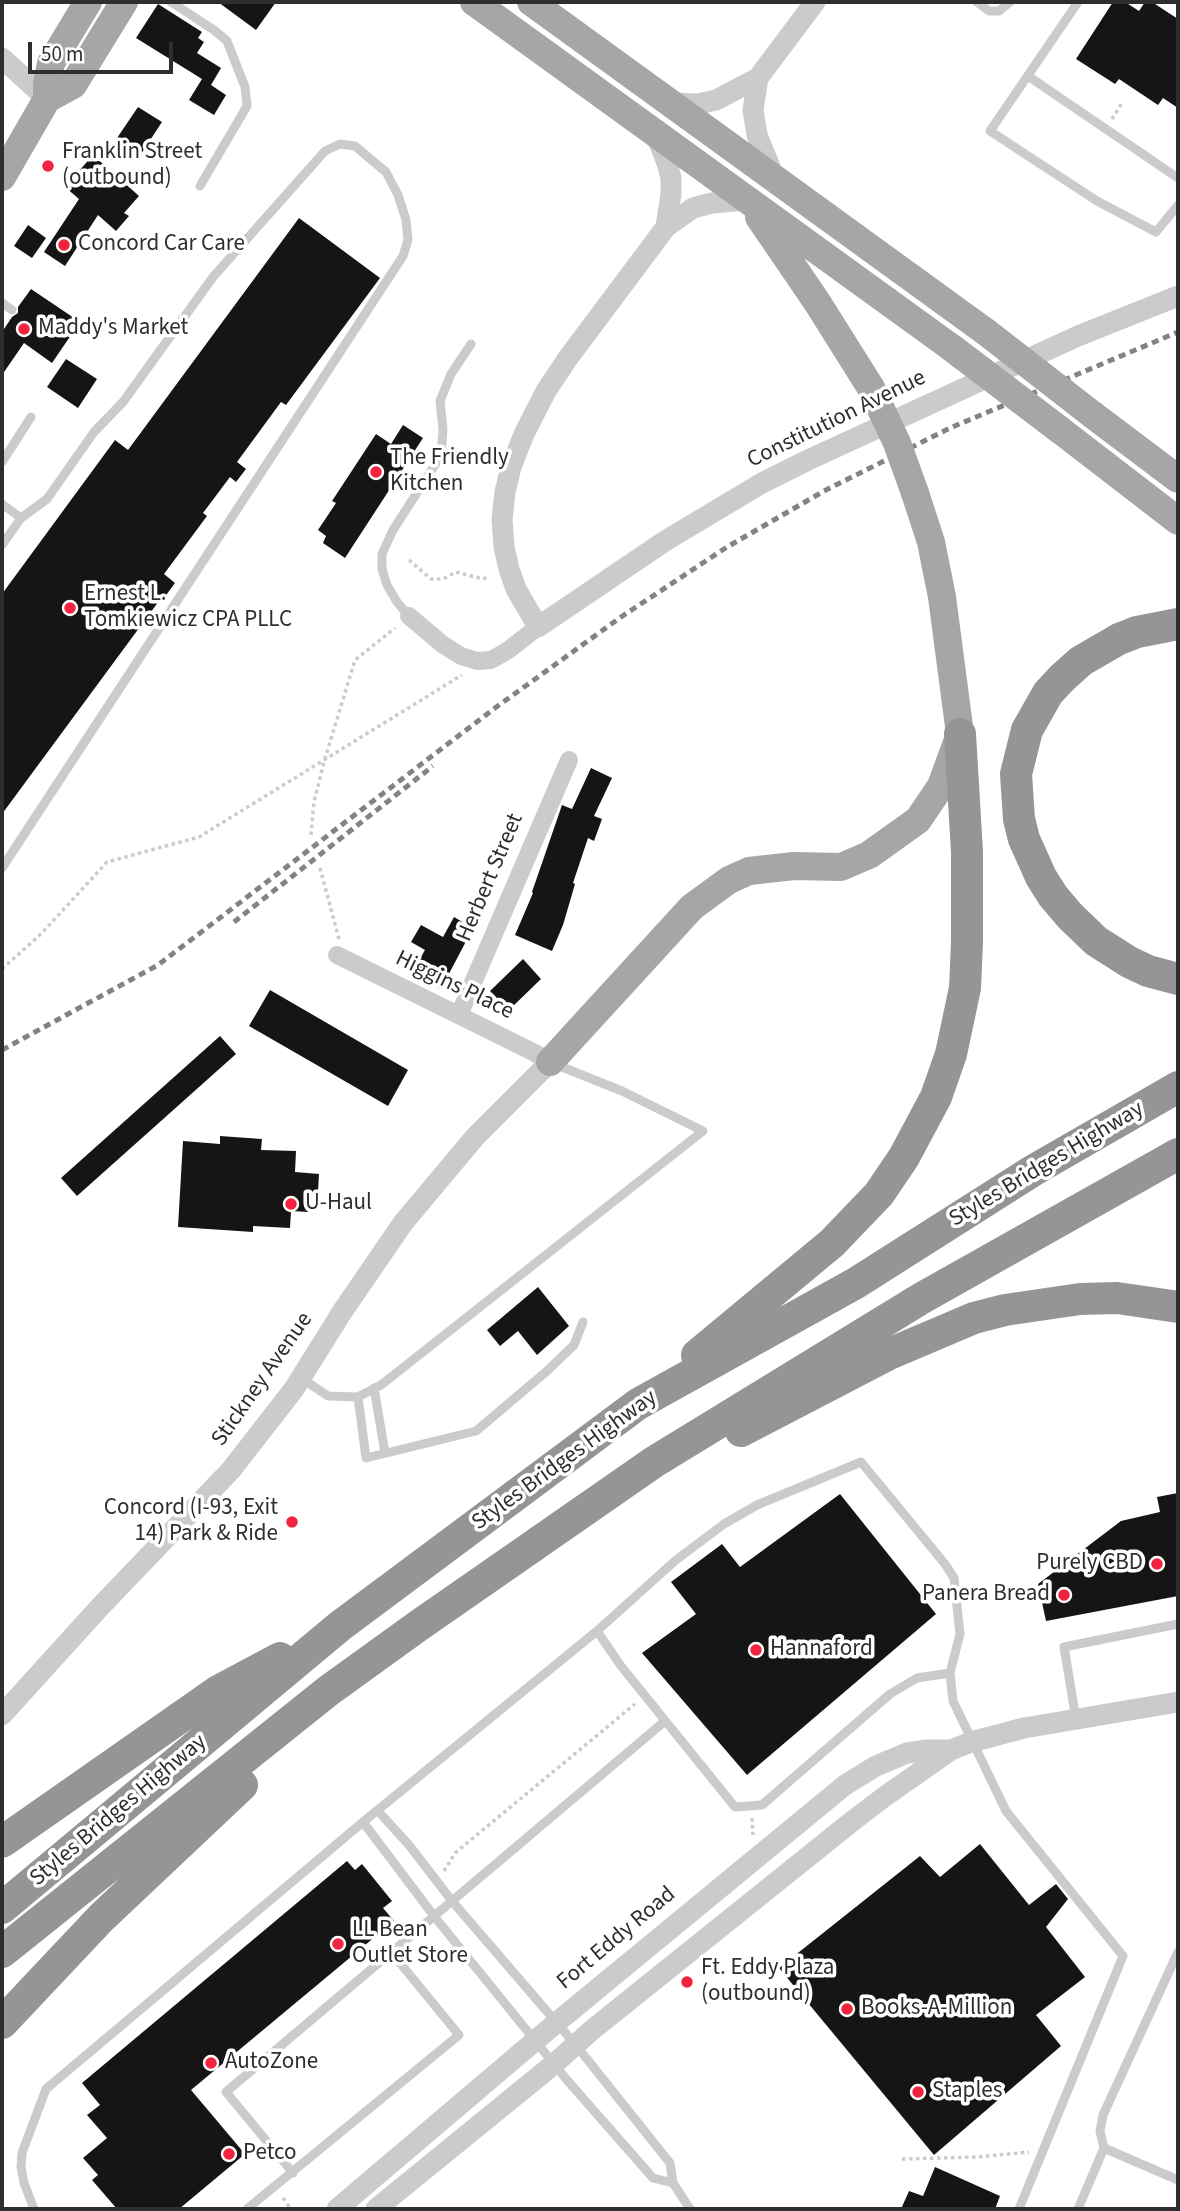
<!DOCTYPE html>
<style>
body{margin:0}
#map{position:relative;width:1180px;height:2211px;overflow:hidden;background:#fff;font-family:"Source Sans 3",sans-serif}
canvas{display:block}
.frame{position:absolute;inset:0;border:4px solid #2e2e2e;pointer-events:none}
.scale{position:absolute;left:28px;top:42px;width:145px;height:32px;box-sizing:border-box;border:4px solid #2e2e2e;border-top:0;padding-left:9px;font-size:21px;line-height:24px;white-space:nowrap;color:#2e2e2e;-webkit-text-stroke:5px #fff;paint-order:stroke}
</style>
<div id="map">
<canvas width="1180" height="2211"></canvas>
<div class="frame"></div>
<div class="scale">50 m</div>
</div>
<script>
const g = document.querySelector('canvas').getContext('2d');
g.lineJoin = 'round';
function paint(path, color) { g.fillStyle = color; g.fill(path, 'evenodd'); }
const poly = rows => new Path2D(rows.map(r => 'M' + r).join(''));
function strokePath(path, color, width, dash) { g.strokeStyle = color; g.lineWidth = width; g.lineCap = dash ? 'butt' : 'round'; g.setLineDash(dash || []); g.stroke(path); }
function write(font, color, halo, rows, align = 'center') {
  g.font = font + ' "Source Sans 3",sans-serif'; g.lineWidth = 7; g.setLineDash([]); g.textBaseline = 'middle'; g.strokeStyle = halo; g.fillStyle = color; for (const [text, x, y, turn = 0] of rows) {
    g.save(); g.translate(x, y); g.rotate((+turn || 0) * Math.PI / 180); g.textAlign = isNaN(turn) ? turn : align; if (halo) g.strokeText(text, 0, 0); g.fillText(text, 0, 0); g.restore();
  }
}
const building = poly([
 [218,2,276,2,256,30],
 [1113,2,1125,2,1139,11,1145,2,1152,2,1178,19,1178,108,1163,98,1158,105,1119,79,1115,84,1076,59],
 [158,4,202,32,198,38,204,42,197,53,221,68,211,85,226,95,214,115,189,100,202,79,136,38],
 [138,107,162,122,139,157,115,141],
 [93,155,139,196,124,213,129,216,116,231,98,215,65,266,44,252,79,199,65,187],
 [299,218,380,278,286,405,281,402,237,462,246,469,236,482,230,477,203,513,207,516,164,574,175,583,161,602,159,601,2,814,2,594,115,440,128,450],
 [28,225,46,238,32,258,14,246],
 [31,289,80,322,52,363,24,343,2,375,2,332,12,317,18,313,18,307],
 [66,359,97,379,78,408,47,387],
 [403,425,423,438,345,558,323,543,326,536,318,530,336,503,332,501,376,434,391,444],
 [591,768,612,778,594,816,602,819,594,841,588,838,573,883,575,884,563,925,552,951,515,935,533,893,532,892,562,805,572,809],
 [454,917,473,928,441,989,412,973,425,950,411,942,421,925,443,937],
 [523,959,541,979,509,1010,490,991],
 [270,990,408,1070,388,1106,249,1026],
 [220,1036,236,1054,77,1196,61,1178],
 [220,1136,262,1139,261,1150,296,1151,295,1172,319,1174,318,1192,310,1192,309,1212,291,1211,290,1228,253,1226,253,1232,178,1227,183,1141,220,1144],
 [538,1287,569,1326,537,1355,518,1331,500,1346,487,1330],
 [1178,1493,1178,1596,1046,1621,1038,1584,1121,1521,1160,1512,1157,1497],
 [840,1494,936,1614,747,1775,642,1653,696,1614,671,1582,722,1544,740,1567],
 [980,1844,1029,1905,1056,1884,1068,1899,1046,1927,1085,1977,1036,2015,1061,2046,934,2155,779,1968,920,1856,940,1877],
 [347,1861,355,1870,362,1864,392,1901,383,1908,394,1921,191,2090,245,2154,179,2209,117,2209,92,2180,98,2175,83,2158,107,2138,87,2115,100,2105,82,2083],
 [935,2167,1000,2196,995,2209,901,2209,909,2191,923,2196]
]);
const path = poly([
 [1112,119,1122,103],
 [409,560,431,579,443,579,456,572,483,579,490,576],
 [311,835,314,802,324,762,355,660,395,628],
 [320,868,339,939],
 [2,969,42,933,107,862,199,837,462,675],
 [752,1818,753,1835],
 [444,1871,455,1853,635,1704],
 [902,2159,977,2157,1029,2152],
 [283,2198,291,2209]
]);
const service = poly([
 [171,2,214,30,227,41,245,87,247,106,200,186],
 [977,2,989,11,999,11,1010,2],
 [1078,2,990,131,1097,201,1156,232,1178,205],
 [1028,76,1178,178],
 [2,303,12,310],
 [2,462,31,417],
 [2,504,21,518,47,499,94,432,123,402,213,277,325,151,340,144,355,146,386,172,398,195,406,220,408,240,403,256,2,868],
 [2,545,21,518],
 [409,616,397,602,387,585,382,569,382,554,393,530,438,460,442,444,443,429,440,401,451,374,471,344],
 [301,1378,328,1396,358,1397,381,1385,703,1131,622,1091,552,1063],
 [374,1388,385,1453],
 [358,1397,366,1458,476,1431,547,1371,574,1345,583,1322],
 [597,1631,621,1666,735,1807,762,1805,890,1694,917,1678,950,1673],
 [1076,1719,1064,1647,1178,1624],
 [378,1811,409,1845,452,1901,575,2044,670,2163,673,2183,690,2209],
 [363,1822,434,1916,567,2080,653,2178,673,2183],
 [1178,1952,1103,2115,1100,2131,1104,2148,1178,2180],
 [293,2173,226,2092,665,1721],
 [34,2209,24,2183,21,2167,22,2153,46,2089,363,1822,597,1631,676,1560,724,1524,757,1505,861,1462,945,1564,954,1578,960,1634,950,1673,953,1701,1006,1811,1123,1956,1019,2209],
 [247,2209,459,2035,391,1952],
 [1078,2209,1104,2148]
]);
const minor = poly([
 [409,616,442,644,461,656,477,661,491,660,507,651,538,627],
 [337,955,535,1053,550,1062],
 [459,1015,569,760]
]);
const tertiary = poly([
 [2,58,47,99],
 [758,78,753,110,757,135,774,177],
 [672,103,698,104,716,100,758,78,815,2],
 [655,132,667,163,671,178,671,194,666,227],
 [747,200,712,203,693,208,666,227,568,358,546,391,524,434,511,467,505,492,502,519,504,547,509,569,516,589,538,627,665,541,762,483,808,460,1078,336,1178,296],
 [2,1715,99,1608,231,1470,294,1389,342,1312,403,1223,475,1137,550,1062],
 [337,2209,556,2023,845,1785,876,1766,907,1753,927,1750,951,1750],
 [376,2209,554,2064,592,2030,850,1823,884,1797,951,1750,971,1742,1024,1728,1178,1702]
]);
const primary = poly([
 [474,2,952,348],
 [531,2,986,332],
 [47,99,73,85,124,2],
 [2,177,47,99,47,84,51,63,88,2],
 [759,217,817,302,871,388],
 [1093,415,1178,479],
 [1060,430,1178,521],
 [550,1062,692,907,729,880,749,871,794,866,841,867,869,855,918,820,941,786,960,734,942,597,931,542,915,493]
]);
const motorway = poly([
 [1178,624,1137,632,1119,639,1081,661,1062,678,1048,693,1027,730,1016,774,1019,819,1024,839,1041,877,1053,896,1070,916,1096,941,1129,962,1148,971,1178,979],
 [697,1355,832,1243,879,1194,904,1157,936,1097,951,1054,965,988,967,942,967,852,960,734],
 [741,1431,889,1354,974,1318,1005,1310,1080,1299,1117,1298,1178,1307],
 [2,1842,218,1691,280,1658],
 [2,1908,340,1626,638,1404,856,1283,1034,1170,1178,1087],
 [2,1952,328,1691,418,1626,654,1462,922,1298,1178,1154],
 [2,2023,101,1918,242,1785]
]);
const rail = poly([
 [234,922,433,766],
 [2,1050,158,965,495,708,621,617,727,547,824,491,950,428,1178,332]
]);
const primaryBridge = poly([
 [986,332,1093,415],
 [952,348,1060,430],
 [871,388,897,443,915,493]
]);
const markers = [
 [48,166,7,"#f2233f"],
 [64,245,7,"#f2233f"],
 [24,329,7,"#f2233f"],
 [376,472,7,"#f2233f"],
 [70,608,7,"#f2233f"],
 [291,1204,7,"#f2233f"],
 [292,1522,7,"#f2233f"],
 [1157,1564,7,"#f2233f"],
 [1064,1595,7,"#f2233f"],
 [756,1650,7,"#f2233f"],
 [338,1944,7,"#f2233f"],
 [687,1982,7,"#f2233f"],
 [847,2009,7,"#f2233f"],
 [211,2063,7,"#f2233f"],
 [918,2092,7,"#f2233f"],
 [229,2154,7,"#f2233f"]
];
const poiNames = [
 ["Franklin Street",62,153],
 ["(outbound)",62,179],
 ["Concord Car Care",78,245],
 ["Maddy's Market",38,329],
 ["The Friendly",390,459],
 ["Kitchen",390,485],
 ["Ernest L.",84,595],
 ["Tomkiewicz CPA PLLC",84,621],
 ["U-Haul",305,1204],
 ["Concord (I-93, Exit",278,1509,"right"],
 ["14) Park & Ride",278,1535,"right"],
 ["Purely CBD",1143,1564,"right"],
 ["Panera Bread",1050,1595,"right"],
 ["Hannaford",770,1650],
 ["LL Bean",352,1931],
 ["Outlet Store",352,1957],
 ["Ft. Eddy Plaza",701,1969],
 ["(outbound)",701,1995],
 ["Books-A-Million",861,2009],
 ["AutoZone",225,2063],
 ["Staples",932,2092],
 ["Petco",243,2154]
];
const streetNames = [
 ["Constitution Avenue",837,420,-26],
 ["Herbert Street",491,878,-67],
 ["Higgins Place",454,986,26],
 ["Styles Bridges Highway",1047,1165,-31],
 ["Stickney Avenue",263,1380,-55],
 ["Styles Bridges Highway",565,1461,-36],
 ["Styles Bridges Highway",119,1811,-40],
 ["Fort Eddy Road",617,1939,-40]
];
paint(building, '#151515');
strokePath(path, '#cbcbcb', 3.5, [3.5, 3.5]);
strokePath(service, '#cbcbcb', 9);
strokePath(minor, '#cbcbcb', 18);
strokePath(tertiary, '#cbcbcb', 21);
strokePath(primary, '#a6a6a6', 28);
strokePath(motorway, '#959595', 32);
strokePath(rail, '#838383', 5, [7, 5]);
strokePath(primaryBridge, '#a6a6a6', 28);
for (const [x, y, r, color] of markers) { const dot = new Path2D(); dot.arc(x, y, r, 0, 2 * Math.PI); g.fillStyle = color; g.fill(dot); strokePath(dot, '#fff', 2.5); }
write('23px', '#2e2e2e', '#fff', poiNames, 'left');
write('23px', '#2e2e2e', '#fff', streetNames);
</script>
